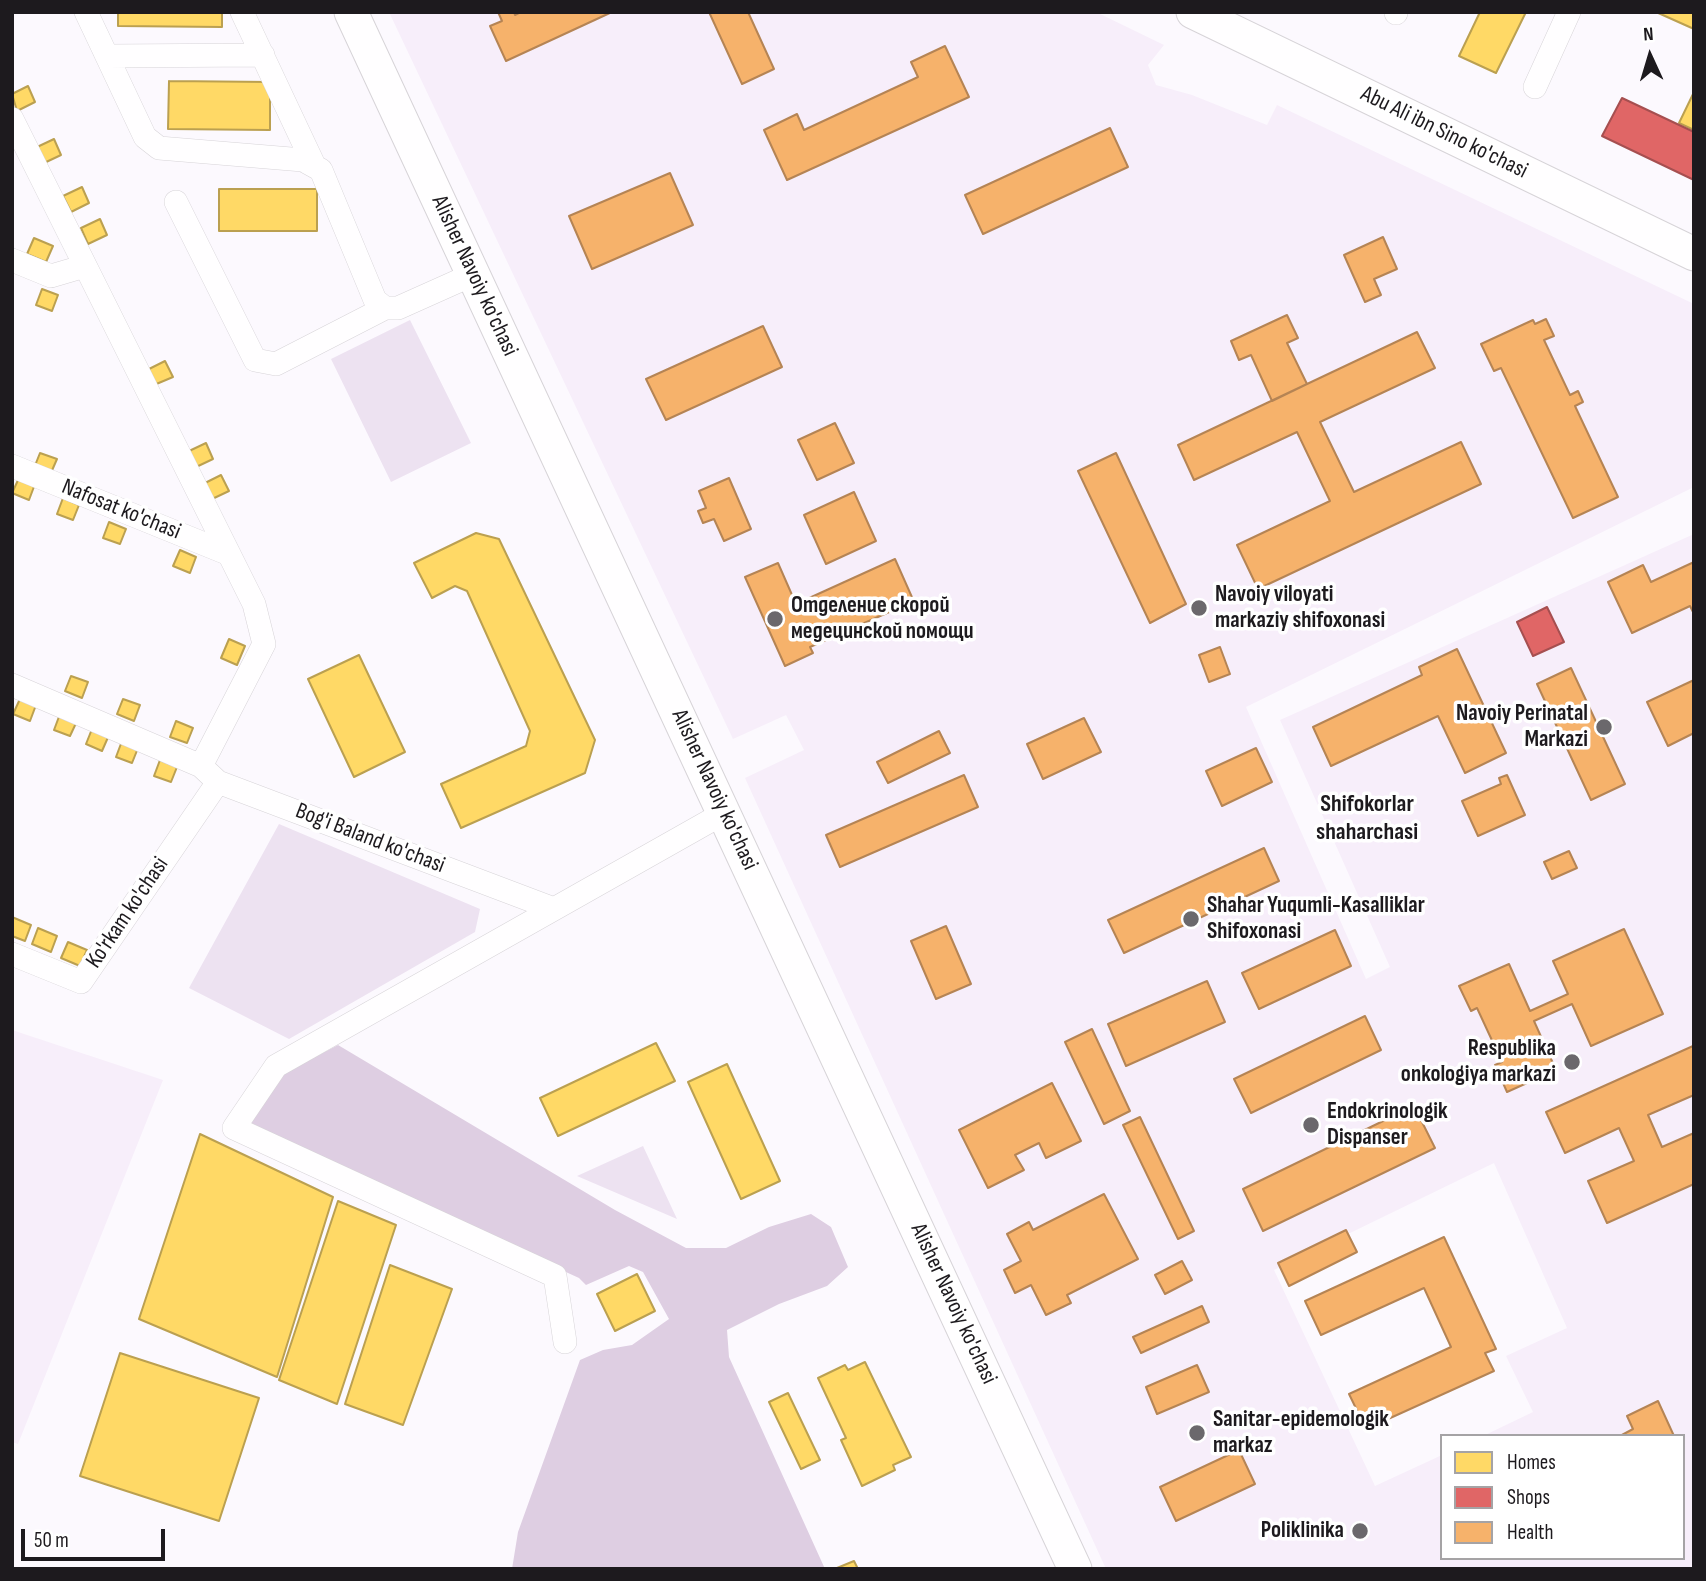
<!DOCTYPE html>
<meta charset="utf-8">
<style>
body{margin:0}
#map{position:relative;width:1706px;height:1581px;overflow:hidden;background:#fcf9fe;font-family:"Sofia Sans Condensed",sans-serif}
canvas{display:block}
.frame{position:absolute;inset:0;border:14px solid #1d1a1e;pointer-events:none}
.legend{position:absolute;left:1440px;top:1434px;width:245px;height:126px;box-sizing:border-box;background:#fff;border:2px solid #a5a3a5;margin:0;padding:9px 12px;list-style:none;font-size:21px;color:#1d1a1e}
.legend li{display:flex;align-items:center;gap:14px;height:35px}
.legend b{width:35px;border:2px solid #a5a3a5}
.north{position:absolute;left:1615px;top:21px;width:70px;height:70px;-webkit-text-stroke:5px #fff;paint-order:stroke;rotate:356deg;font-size:19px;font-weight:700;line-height:28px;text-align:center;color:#1d1a1e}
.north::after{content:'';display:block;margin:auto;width:24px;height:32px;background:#1d1a1e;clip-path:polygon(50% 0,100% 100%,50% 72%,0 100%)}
.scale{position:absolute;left:21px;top:1529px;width:144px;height:32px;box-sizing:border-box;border:4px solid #1d1a1e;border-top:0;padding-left:9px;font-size:21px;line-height:24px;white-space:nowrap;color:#1d1a1e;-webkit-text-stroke:5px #fff;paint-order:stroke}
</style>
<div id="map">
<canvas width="1706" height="1581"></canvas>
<div class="frame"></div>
<ul class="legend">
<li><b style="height:19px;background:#ffd966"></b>Homes</li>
<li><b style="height:19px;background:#e06666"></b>Shops</li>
<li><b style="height:19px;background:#f6b26b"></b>Health</li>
</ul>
<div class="north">N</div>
<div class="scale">50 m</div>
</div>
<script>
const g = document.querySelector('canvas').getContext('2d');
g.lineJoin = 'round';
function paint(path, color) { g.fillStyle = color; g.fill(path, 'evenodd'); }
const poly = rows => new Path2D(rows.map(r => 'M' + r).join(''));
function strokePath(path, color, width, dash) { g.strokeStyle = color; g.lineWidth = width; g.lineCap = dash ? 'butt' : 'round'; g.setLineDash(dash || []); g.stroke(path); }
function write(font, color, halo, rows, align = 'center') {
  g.font = font + ' "Sofia Sans Condensed",sans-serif'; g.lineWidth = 7; g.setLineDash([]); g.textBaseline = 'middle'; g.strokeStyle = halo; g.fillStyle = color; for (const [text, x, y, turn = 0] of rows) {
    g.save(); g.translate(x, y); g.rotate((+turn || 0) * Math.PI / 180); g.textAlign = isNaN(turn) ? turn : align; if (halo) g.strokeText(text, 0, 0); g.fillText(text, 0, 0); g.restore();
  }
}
const built = poly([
 [389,12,1096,12,1164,45,1148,65,1156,85,1192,95,1267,125,1277,105,1694,304,1694,487,1246,707,1366,979,1390,967,1280,720,1694,534,1694,1569,1106,1569,745,778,804,750,786,715,733,739],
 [1494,1163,1567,1328,1506,1356,1533,1412,1483,1436,1683,1436,1683,1558,1442,1558,1442,1455,1375,1486,1274,1270],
 [12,1030,163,1080,18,1444,12,1442]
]);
const green = poly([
 [410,320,471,443,391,482,331,359],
 [279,824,480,909,475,932,289,1039,189,988],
 [643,1146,677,1219,577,1176]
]);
const forest = poly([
 [338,1045,615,1210,686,1248,726,1248,769,1227,811,1214,831,1227,848,1267,827,1286,779,1304,727,1330,729,1357,825,1569,512,1569,518,1532,580,1360,603,1350,632,1345,669,1319,643,1272,629,1266,586,1285,579,1278,258,1131,249,1122,284,1073]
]);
const homes = poly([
 [118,12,222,12,222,27,118,26,118,12],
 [1480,12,1526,12,1496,73,1459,56,1480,12],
 [1656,12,1694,12,1694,29,1656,12],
 [169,81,270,82,270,130,168,129,169,81],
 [28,86,35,102,17,111,12,94,28,86],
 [1694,92,1694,130,1679,123,1694,92],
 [54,139,61,155,42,164,35,148,54,139],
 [82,187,89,203,71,212,63,196,82,187],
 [219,189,317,189,317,231,219,231,219,189],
 [100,219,107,235,88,244,81,228,100,219],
 [34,238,53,246,46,262,27,254,34,238],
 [42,289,58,295,52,311,36,305,42,289],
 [165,361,173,377,154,385,147,370,165,361],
 [206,443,213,459,194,468,187,452,206,443],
 [40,453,57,459,50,475,34,468,40,453],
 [221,475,229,491,210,500,203,484,221,475],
 [19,478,35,484,29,500,12,493,19,478],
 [63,498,79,505,73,520,57,514,63,498],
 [109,522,126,529,120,544,103,538,109,522],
 [476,533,499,539,595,740,585,773,461,828,441,784,526,746,530,731,467,591,455,586,432,598,414,563,476,533],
 [180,550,196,557,190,573,173,566,180,550],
 [229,639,245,646,237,665,221,658,229,639],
 [359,655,405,752,354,777,308,679,359,655],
 [71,676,88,682,82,698,65,691,71,676],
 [20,699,36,705,30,721,13,714,20,699],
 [123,699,140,705,134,721,117,714,123,699],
 [60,714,77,721,70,736,54,730,60,714],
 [176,721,193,728,187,743,170,737,176,721],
 [92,729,109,735,102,751,86,744,92,729],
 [122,741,138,748,132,763,116,757,122,741],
 [160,760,177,767,171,782,154,776,160,760],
 [12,917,31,925,25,941,12,936,12,917],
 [38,928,57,936,51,952,32,944,38,928],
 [68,942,87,950,80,966,61,958,68,942],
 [656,1043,675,1081,558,1136,540,1098,656,1043],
 [727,1064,780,1181,741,1199,688,1082,727,1064],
 [200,1134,333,1197,277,1377,139,1319,200,1134],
 [338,1201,396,1225,337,1404,279,1380,338,1201],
 [390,1265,452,1289,403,1425,345,1404,390,1265],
 [637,1274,655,1311,615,1331,597,1294,637,1274],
 [120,1353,259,1398,219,1521,80,1476,120,1353],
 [865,1362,911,1457,893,1465,895,1470,862,1486,841,1440,846,1438,818,1378,845,1365,848,1370,865,1362],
 [788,1393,820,1460,801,1469,769,1402,788,1393],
 [854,1561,858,1569,837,1569,837,1568,854,1561]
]);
const shops = poly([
 [1622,98,1694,132,1694,180,1602,136,1622,98],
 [1547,607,1564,642,1533,656,1517,622,1547,607]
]);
const health = poly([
 [498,12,514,12,515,15,521,12,612,12,506,61,490,26,502,21,498,12],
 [709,12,748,12,774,69,742,84,709,12],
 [945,46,969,97,787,180,764,130,797,114,804,130,918,77,911,62,945,46],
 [1110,128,1128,167,983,234,965,195,1110,128],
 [670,173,693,225,592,269,569,216,670,173],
 [1383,237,1397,269,1374,279,1381,295,1365,302,1344,255,1383,237],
 [1287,315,1298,338,1287,343,1307,384,1272,401,1251,355,1239,360,1231,341,1287,315],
 [1546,319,1554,336,1544,340,1570,395,1578,391,1583,402,1575,406,1618,497,1573,518,1501,368,1494,371,1481,344,1533,320,1535,324,1546,319],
 [763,326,782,367,666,420,646,379,763,326],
 [1417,332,1435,368,1320,422,1354,492,1461,442,1481,484,1258,589,1237,545,1330,501,1297,432,1194,480,1178,445,1417,332],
 [835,423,854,463,817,480,798,440,835,423],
 [1116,453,1186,604,1150,623,1078,471,1116,453],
 [729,478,751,529,724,541,714,519,703,523,698,511,706,508,699,491,729,478],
 [854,492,876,541,826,564,804,515,854,492],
 [895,559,915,604,898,612,896,609,810,647,813,653,785,666,745,577,778,563,796,604,895,559],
 [1694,562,1694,614,1690,606,1632,633,1608,582,1643,565,1651,582,1694,562],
 [1220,647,1230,674,1209,682,1199,655,1220,647],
 [1457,649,1506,753,1465,773,1438,716,1331,766,1313,727,1422,675,1419,667,1457,649],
 [1571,668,1625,784,1591,800,1537,684,1571,668],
 [1694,680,1694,733,1668,746,1647,702,1694,680],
 [1084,718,1101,752,1043,779,1027,744,1084,718],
 [939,731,950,753,888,783,877,762,939,731],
 [1256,748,1272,782,1222,806,1206,771,1256,748],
 [964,775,978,807,840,867,826,835,964,775],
 [1507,775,1525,815,1478,836,1462,801,1501,784,1499,778,1507,775],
 [1264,848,1279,881,1124,953,1108,920,1264,848],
 [1569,851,1577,868,1552,879,1544,862,1569,851],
 [946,926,971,984,936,999,911,941,946,926],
 [1624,929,1663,1014,1591,1046,1572,1004,1534,1021,1556,1070,1507,1092,1495,1065,1502,1062,1477,1008,1471,1011,1459,986,1509,964,1530,1011,1568,994,1553,961,1624,929],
 [1335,930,1351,966,1259,1009,1242,973,1335,930],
 [1207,981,1225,1022,1126,1066,1108,1024,1207,981],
 [1365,1016,1381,1050,1251,1113,1234,1079,1365,1016],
 [1092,1029,1130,1111,1104,1124,1065,1042,1092,1029],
 [1693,1046,1694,1095,1648,1115,1662,1147,1694,1133,1694,1184,1607,1223,1588,1181,1634,1161,1619,1128,1565,1153,1546,1112,1693,1046],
 [1052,1083,1081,1141,1046,1158,1039,1143,1015,1155,1024,1170,988,1188,959,1130,1052,1083],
 [1414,1106,1435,1148,1263,1231,1243,1189,1414,1106],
 [1140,1117,1194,1231,1178,1239,1123,1125,1140,1117],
 [1104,1194,1138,1259,1067,1295,1071,1303,1046,1315,1031,1285,1015,1293,1004,1270,1021,1261,1007,1234,1029,1222,1033,1230,1104,1194],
 [1346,1230,1357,1252,1289,1286,1278,1263,1346,1230],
 [1444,1237,1496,1349,1485,1353,1494,1371,1366,1429,1349,1394,1451,1347,1424,1288,1321,1335,1305,1301,1444,1237],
 [1182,1261,1192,1280,1165,1294,1155,1275,1182,1261],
 [1202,1306,1209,1322,1141,1353,1133,1337,1202,1306],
 [1197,1365,1209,1392,1157,1414,1146,1387,1197,1365],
 [1658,1401,1674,1436,1620,1436,1633,1429,1627,1416,1658,1401],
 [1239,1450,1255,1484,1176,1521,1160,1487,1239,1450]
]);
const street = poly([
 [86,12,145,137,159,148,303,160,321,170,375,300,385,308,398,308,474,274],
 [242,12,313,163],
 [1396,13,1396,12],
 [107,56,263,55],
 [1535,87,1569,12],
 [12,119,254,604,264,644,201,766],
 [176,202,255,360,276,364,385,308],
 [12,260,51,276,85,266],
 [12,466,229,554],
 [12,685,201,766,218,782,554,909,724,813],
 [554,909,276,1066,234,1128,555,1276,565,1342],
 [12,954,81,982,218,782]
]);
const secondary = poly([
 [351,12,1075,1569],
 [1193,12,1694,254]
]);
const markers = [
 [1199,608,9,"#6b686c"],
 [775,619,9,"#6b686c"],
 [1604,727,9,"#6b686c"],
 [1191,919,9,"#6b686c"],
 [1572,1062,9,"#6b686c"],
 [1311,1125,9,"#6b686c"],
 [1197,1433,9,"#6b686c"],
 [1360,1531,9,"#6b686c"]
];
const streetNames = [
 ["Abu Ali ibn Sino ko'chasi",1444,133,26],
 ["Alisher Navoiy ko'chasi",474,276,65],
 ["Nafosat ko'chasi",121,510,22],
 ["Alisher Navoiy ko'chasi",714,790,65],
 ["Bog'i Baland ko'chasi",370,839,21],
 ["Ko'rkam ko'chasi",128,913,-56],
 ["Alisher Navoiy ko'chasi",953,1304,65]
];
const poiNames = [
 ["Navoiy viloyati",1215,595],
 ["markaziy shifoxonasi",1215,621],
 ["Отделение скорой",791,606],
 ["медецинской помощи",791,632],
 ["Navoiy Perinatal",1588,714,"right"],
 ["Markazi",1588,740,"right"],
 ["Shahar Yuqumli-Kasalliklar",1207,906],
 ["Shifoxonasi",1207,932],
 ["Respublika",1556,1049,"right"],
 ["onkologiya markazi",1556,1075,"right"],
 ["Endokrinologik",1327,1112],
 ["Dispanser",1327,1138],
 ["Sanitar-epidemologik",1213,1420],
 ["markaz",1213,1446],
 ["Poliklinika",1344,1531,"right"]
];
const neighbourhoodNames = [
 ["Shifokorlar",1367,805],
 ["shaharchasi",1367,833]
];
paint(built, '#f7eefa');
paint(green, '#ede2f1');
paint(forest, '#decee2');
paint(homes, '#ffd966');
strokePath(homes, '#bba050', 2);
paint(shops, '#e06666');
strokePath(shops, '#a64f50', 2);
paint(health, '#f6b26b');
strokePath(health, '#b58454', 2);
strokePath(street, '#d7d4d8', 24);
strokePath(secondary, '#d7d4d8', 35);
strokePath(street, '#fffeff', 23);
strokePath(secondary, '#fffeff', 33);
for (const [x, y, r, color] of markers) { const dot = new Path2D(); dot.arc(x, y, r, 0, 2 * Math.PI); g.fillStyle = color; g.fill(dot); strokePath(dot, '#fff', 2.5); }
write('23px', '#1d1a1e', '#fff', streetNames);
write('bold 23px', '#1d1a1e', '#fff', poiNames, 'left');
write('bold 24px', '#1d1a1e', '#fff', neighbourhoodNames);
</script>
